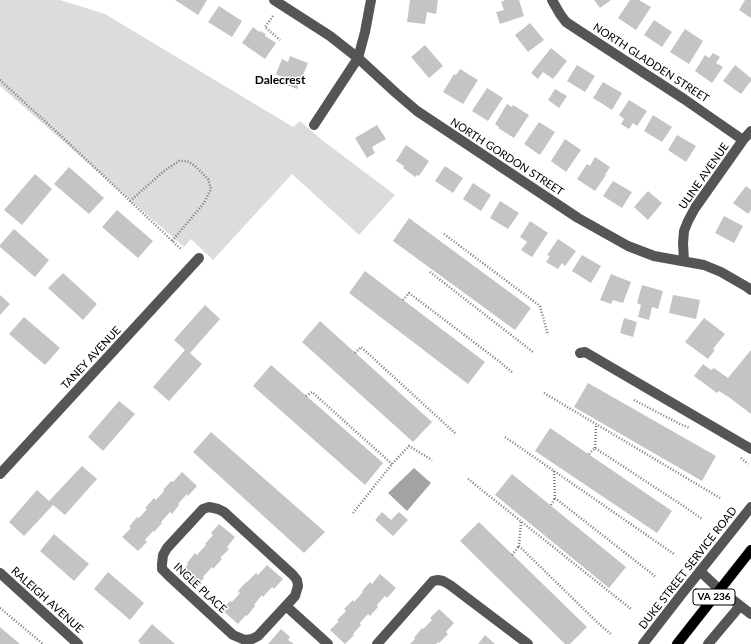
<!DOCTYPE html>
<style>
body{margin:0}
canvas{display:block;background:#fff}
</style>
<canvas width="751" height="644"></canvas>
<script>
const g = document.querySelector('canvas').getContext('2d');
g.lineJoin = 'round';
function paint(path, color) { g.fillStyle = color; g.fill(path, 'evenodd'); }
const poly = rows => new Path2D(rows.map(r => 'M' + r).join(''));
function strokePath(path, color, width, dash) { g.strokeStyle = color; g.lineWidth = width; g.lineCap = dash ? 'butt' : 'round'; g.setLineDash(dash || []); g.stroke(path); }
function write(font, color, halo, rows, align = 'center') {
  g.font = font + ' Lato,sans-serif'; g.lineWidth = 3; g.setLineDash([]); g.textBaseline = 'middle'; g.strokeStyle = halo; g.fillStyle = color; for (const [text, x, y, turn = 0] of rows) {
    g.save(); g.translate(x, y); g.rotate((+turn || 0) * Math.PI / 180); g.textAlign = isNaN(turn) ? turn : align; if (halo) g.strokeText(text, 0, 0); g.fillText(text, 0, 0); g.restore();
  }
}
const green = poly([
 [0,0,60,0,105,14,293,127,300,121,322,140,395,195,359,235,292,174,213,260,191,239,184,247,0,86]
]);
const water = poly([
 [414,468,431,483,407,511,388,493]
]);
const building = poly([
 [175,0,207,0,198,15],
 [410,0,438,0,436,14,427,12,425,24,407,22],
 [505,0,519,0,524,16,500,24,496,12,504,10,501,2],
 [594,0,611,0,600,8],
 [630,0,639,0,651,7,636,30,618,18],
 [745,0,751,0,751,18,739,10],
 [219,6,242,21,232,37,208,22],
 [654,20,672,32,662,47,644,35],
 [530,23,544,40,528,52,515,35],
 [253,27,259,32,260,31,266,34,265,36,276,43,265,59,242,43],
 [685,29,703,41,689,64,670,52],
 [425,45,443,66,429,78,411,57],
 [551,48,567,61,553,79,543,72,538,79,531,73],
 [713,53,720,57,716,63,723,67,712,83,695,71,705,55,709,58],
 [290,56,308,63,297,89,279,82,282,77,276,74,282,59,288,62],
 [577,65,595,76,585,92,567,81],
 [735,65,751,78,751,81,741,94,723,81],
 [460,69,478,80,463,104,443,92,454,74,456,75],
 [603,82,622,93,612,110,593,98],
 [487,88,503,98,488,121,472,111],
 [555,89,567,96,559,108,548,100],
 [629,100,647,111,637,126,633,123,629,129,621,124,624,119,619,115],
 [507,104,512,107,513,105,529,115,514,138,498,128,499,127,495,124],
 [653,115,672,127,662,142,644,131],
 [539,122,555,132,540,155,524,144],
 [377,125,386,139,372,147,375,153,367,158,355,138],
 [677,135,696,146,686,162,668,150],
 [565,139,581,150,566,172,551,161],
 [406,145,429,161,419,176,417,175,415,177,403,168,404,166,396,161],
 [595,157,610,167,605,175,606,175,595,191,577,179,587,164,590,166],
 [445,166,463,178,453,193,435,181],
 [69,167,104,198,89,214,54,184],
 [35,174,52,189,22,225,4,210],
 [613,181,632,192,622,208,603,196],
 [473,183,491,195,481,211,463,199],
 [746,186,751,190,751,210,748,214,733,203],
 [648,191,662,203,648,220,634,207],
 [500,201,519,213,508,229,490,218],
 [117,210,153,241,138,258,102,227],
 [724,216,743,226,734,243,715,233],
 [409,218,531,308,515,330,393,241],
 [530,221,548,233,532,257,521,250,527,242,520,237],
 [14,229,49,260,35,277,0,247,0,245],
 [558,239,576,251,565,266,562,263,558,269,546,262,550,256,547,255],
 [582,255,601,266,591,283,572,271],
 [365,271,485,362,468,384,349,293],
 [63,273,97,304,83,320,48,288],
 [611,274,631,282,623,303,613,300,611,304,600,300],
 [642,285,663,291,658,309,652,307,649,320,638,317,641,305,637,303],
 [0,295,10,304,0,315],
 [673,295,700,300,696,319,669,313],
 [205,305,220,319,190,353,202,364,169,401,153,387,185,350,174,340],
 [24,317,60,348,45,365,9,334],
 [624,318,637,322,633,337,620,333],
 [704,318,725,334,713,349,715,350,708,359,685,342],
 [320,321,432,422,413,442,302,342],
 [751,350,751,414,730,398,719,391,717,393,694,376,703,364,711,370,714,368,728,378],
 [271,365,383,463,365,485,253,386],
 [588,383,716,456,702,481,574,407],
 [119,401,135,414,103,451,88,437],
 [550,428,672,511,657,533,535,451],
 [211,432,325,532,304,553,193,452],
 [82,466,97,479,65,515,53,505,24,536,9,522,37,490,49,501],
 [182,472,197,486,188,496,187,494,178,504,179,505,172,514,170,512,161,522,162,523,154,532,153,531,145,540,147,542,138,551,122,537,131,528,129,527,137,517,139,518,147,509,145,508,154,498,156,500,164,491,163,490,171,481,173,482],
 [512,474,626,567,609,588,495,495],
 [382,512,391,520,399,512,408,520,393,536,375,520],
 [479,522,587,627,570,644,565,644,460,541],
 [219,524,235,537,227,547,229,549,220,558,222,559,213,569,212,567,211,568,203,577,204,578,196,587,180,573,188,564,187,563,195,553,197,555,206,545,205,544,213,535,211,533],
 [54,534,89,564,74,581,40,551],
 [267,565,283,579,274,589,272,587,263,597,262,595,254,605,255,606,247,616,246,615,238,624,222,610,230,601,232,602,240,593,238,591,246,582,247,582,256,573,258,575],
 [108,572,144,603,130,620,94,589],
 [380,574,396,588,387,598,385,596,377,605,378,607,370,616,368,614,360,623,361,625,353,634,354,635,345,644,330,630,339,621,337,620,346,611,344,609,353,600,354,602,363,592,362,591,370,582,372,584],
 [439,609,454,623,446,632,448,634,439,643,438,642,436,644,410,644,415,639,414,638,422,628,423,629,432,620,430,618],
 [152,624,175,644,141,644,138,641],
 [0,627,20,644,0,644],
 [281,629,290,637,288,640,294,644,268,644],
 [485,635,495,644,478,644]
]);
const path = poly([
 [273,16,265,27,280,40],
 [0,80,59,134,182,250],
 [130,201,164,171,179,161,187,161,195,166,208,179,211,189,204,203,172,241],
 [444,234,540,306,548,335],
 [430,272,533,352],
 [403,300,409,293,500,362,513,373],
 [355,353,361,347,456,434],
 [544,393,720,498],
 [306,396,312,392,392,464],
 [634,400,680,424,690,428],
 [505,437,674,554],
 [595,448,596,424],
 [589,454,595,448,688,509,702,519],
 [741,458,748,464],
 [554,471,555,498,656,577],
 [468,479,631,609],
 [551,505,555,498],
 [353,513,392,464,409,446,432,460],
 [521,522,519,546,600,625,612,635],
 [512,555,519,546],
 [0,608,43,644]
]);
const minor = poly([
 [274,0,330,36,358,58,396,93,417,111,578,218,628,246,654,256,704,265,721,272,747,287,751,290],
 [552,0,560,14,566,22,575,28,684,99,743,140],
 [314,125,358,58,365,32,371,0],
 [684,261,683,243,684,231,688,221,695,208,743,140,751,131],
 [580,353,585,352,751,449],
 [0,474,199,258],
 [209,507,218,509,224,512,293,575,297,580,298,586,295,596,258,636,252,639,245,640,233,635,169,576,162,569,162,564,163,555,167,548,203,509,209,507],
 [700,571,720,590,751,614],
 [0,573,78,644],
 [286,606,328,644],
 [377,644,433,581,438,580,443,581,450,585,528,644],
 [643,644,681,595,751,507],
 [708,644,740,606]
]);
const major = poly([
 [677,644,751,550]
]);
const shields = [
 [714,597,42]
];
const shieldNames = [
 ["VA 236",714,597]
];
const streetNames = [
 ["NORTH GLADDEN STREET",651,63,33],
 ["NORTH GORDON STREET",507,157,33],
 ["ULINE AVENUE",704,176,-55],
 ["TANEY AVENUE",91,358,-47],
 ["DUKE STREET SERVICE ROAD",688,568,-52],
 ["INGLE PLACE",200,588,43],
 ["RALEIGH AVENUE",47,600,42]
];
const neighbourhoodNames = [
 ["Dalecrest",280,80]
];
paint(green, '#dcdcdc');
paint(water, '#a3a3a3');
paint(building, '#c4c4c4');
strokePath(major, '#dbdbdb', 11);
strokePath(path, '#777', 2.5, [1, 2]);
strokePath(minor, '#555', 10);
strokePath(major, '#000', 10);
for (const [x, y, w] of shields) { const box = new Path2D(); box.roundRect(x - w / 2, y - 8, w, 16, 3); g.fillStyle = '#fff'; g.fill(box); strokePath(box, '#000', 1); }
write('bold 10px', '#000', null, shieldNames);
write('11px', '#000', '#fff', streetNames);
write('bold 12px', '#000', '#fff', neighbourhoodNames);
</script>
